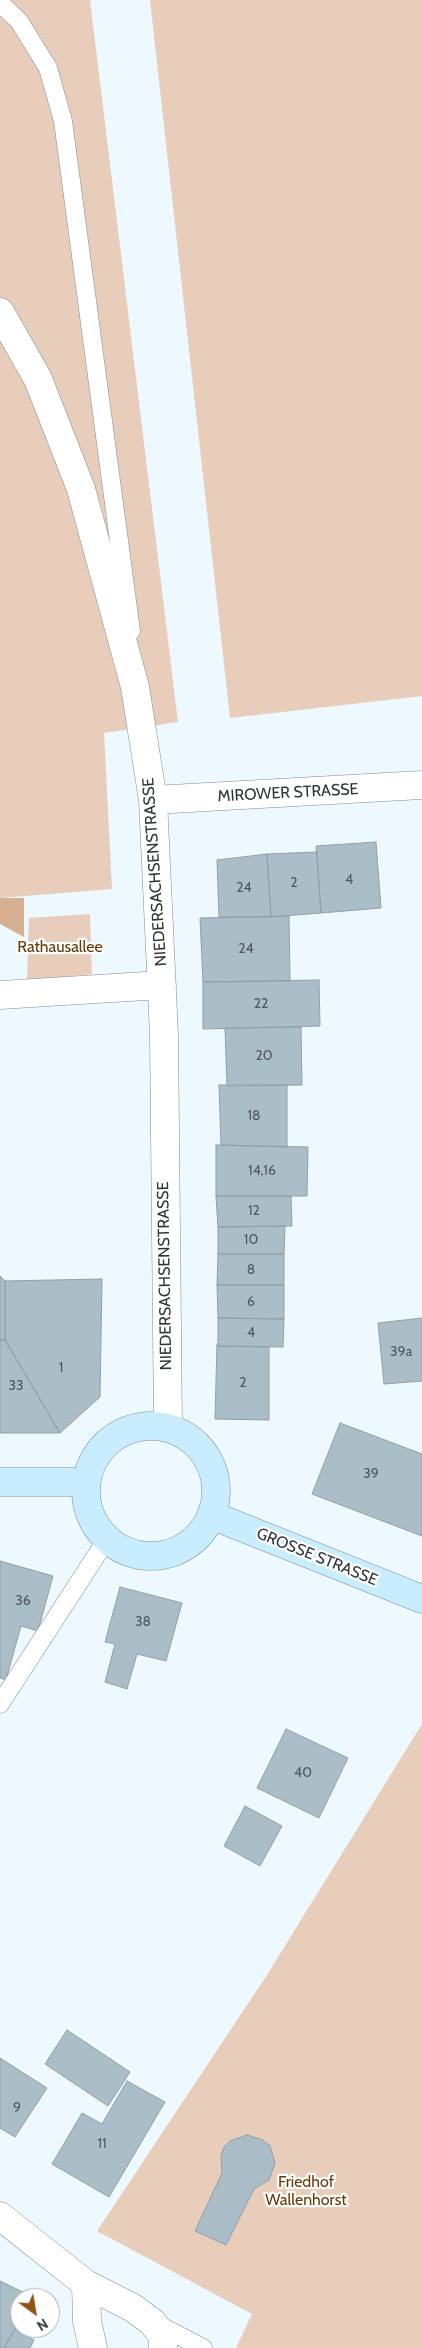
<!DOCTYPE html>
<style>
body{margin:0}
#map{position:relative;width:422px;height:2348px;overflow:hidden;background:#edf8ff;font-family:Cabin,sans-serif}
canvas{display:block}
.north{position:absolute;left:10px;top:2288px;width:50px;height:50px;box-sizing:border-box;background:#fff;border:1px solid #acafb1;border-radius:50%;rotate:148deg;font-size:14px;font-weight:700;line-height:20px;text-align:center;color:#30373b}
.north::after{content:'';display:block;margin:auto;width:18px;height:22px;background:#915417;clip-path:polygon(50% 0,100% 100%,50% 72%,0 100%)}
</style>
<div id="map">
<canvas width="422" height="2348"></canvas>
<div class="north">N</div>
</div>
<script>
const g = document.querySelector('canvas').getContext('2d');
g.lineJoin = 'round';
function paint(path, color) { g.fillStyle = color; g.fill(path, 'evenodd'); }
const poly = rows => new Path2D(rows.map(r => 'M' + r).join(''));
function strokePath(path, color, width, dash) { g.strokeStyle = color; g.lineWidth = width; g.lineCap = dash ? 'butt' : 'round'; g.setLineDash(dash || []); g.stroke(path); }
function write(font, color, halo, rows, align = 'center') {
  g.font = font + ' Cabin,sans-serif'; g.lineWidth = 4.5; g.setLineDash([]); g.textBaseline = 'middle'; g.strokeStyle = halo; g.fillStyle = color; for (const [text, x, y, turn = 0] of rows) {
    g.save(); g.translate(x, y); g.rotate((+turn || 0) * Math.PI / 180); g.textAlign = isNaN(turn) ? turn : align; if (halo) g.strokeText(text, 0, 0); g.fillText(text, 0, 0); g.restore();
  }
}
const green = poly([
 [0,0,90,0,178,722,104,733,112,889,0,898],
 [150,0,422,0,422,696,230,718],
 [90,914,92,974,27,981,29,918],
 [422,1724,422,2348,236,2348,252,2314,97,2231,267,1975]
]);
const water = poly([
 [0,898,24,898,24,937,0,924]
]);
const building = poly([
 [376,842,381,908,321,913,316,846,376,842],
 [317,852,321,913,271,917,267,854,317,852],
 [267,854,271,917,219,917,217,860,267,854],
 [289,916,290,981,203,982,200,918,289,916],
 [319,980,320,1026,203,1029,203,982,319,980],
 [301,1027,302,1085,227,1086,225,1028,301,1027],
 [219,1085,287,1085,287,1147,221,1145,219,1085],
 [216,1145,308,1147,307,1196,216,1196,216,1145],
 [216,1196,291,1196,292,1226,218,1227,216,1196],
 [285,1226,284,1254,218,1254,218,1227,285,1226],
 [218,1254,284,1254,284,1285,217,1285,218,1254],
 [0,1276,5,1281,5,1340,0,1340,0,1276],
 [102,1279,100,1397,60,1433,5,1340,5,1281,102,1279],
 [217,1285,284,1285,284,1319,218,1318,217,1285],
 [218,1318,284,1319,283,1347,218,1346,218,1318],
 [422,1318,422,1381,384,1384,378,1323,422,1318],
 [0,1340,5,1340,60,1433,0,1433,0,1340],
 [217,1344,218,1346,269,1347,269,1420,215,1419,217,1344],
 [340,1423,422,1454,422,1536,312,1494,340,1423],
 [0,1561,53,1576,38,1631,21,1626,6,1680,0,1678,0,1561],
 [120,1587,182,1603,166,1661,137,1654,127,1689,105,1682,115,1644,105,1642,120,1587],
 [286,1729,348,1758,319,1818,257,1788,286,1729],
 [245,1806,282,1826,260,1866,224,1846,245,1806],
 [67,2030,130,2072,108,2106,45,2064,67,2030],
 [0,2058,47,2088,15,2137,0,2128,0,2058],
 [127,2081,165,2102,109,2197,52,2164,82,2113,102,2124,127,2081],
 [247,2135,263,2140,270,2146,275,2163,269,2180,254,2189,226,2245,195,2231,222,2173,221,2156,224,2147,230,2141,247,2135],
 [0,2281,33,2297,20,2298,20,2320,4,2348,0,2348,0,2281],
 [15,2329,34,2340,30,2348,4,2348,15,2329]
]);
const lane = poly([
 [0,3,19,21,48,68,63,121,131,631],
 [0,1704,107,1539],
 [155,2323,203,2348]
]);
const street = poly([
 [0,312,38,379,81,489,135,687,153,800,164,1035,168,1427],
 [153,800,422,785],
 [0,995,162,985],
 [0,2216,86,2284,133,2308,152,2322,163,2336,163,2348],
 [86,2284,87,2321,93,2348]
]);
const secondary = poly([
 '86 1491a65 65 0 1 1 130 0a65 65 0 1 1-130 0Z',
 [0,1482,86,1482],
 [211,1515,422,1599]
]);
const numberNames = [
 ["4",349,880],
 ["2",294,883],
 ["24",244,888],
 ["24",246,949],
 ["22",261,1004],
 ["20",264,1056],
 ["18",254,1116],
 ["14,16",262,1171],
 ["12",254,1211],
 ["10",251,1240],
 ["8",251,1270],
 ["6",251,1302],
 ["4",251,1333],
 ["39a",401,1352],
 ["1",61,1368],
 ["2",243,1383],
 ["33",16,1386],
 ["39",371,1474],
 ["36",23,1601],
 ["38",143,1622],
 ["40",303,1773],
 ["9",17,2108],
 ["11",102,2144]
];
const streetNames = [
 ["MIROWER STRASSE",288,793,-3],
 ["NIEDERSACHSENSTRASSE",155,872,-94],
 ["NIEDERSACHSENSTRASSE",165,1276,-91],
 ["GROSSE STRASSE",317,1557,22]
];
const parkNames = [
 ["Rathausallee",60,947],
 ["Friedhof",306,2182],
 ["Wallenhorst",306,2200]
];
paint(green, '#e8ceba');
paint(water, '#d6b093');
paint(building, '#abbdc7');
strokePath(building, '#8fa0aa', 1);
strokePath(lane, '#7c8d97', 19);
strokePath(street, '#7c8d97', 29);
strokePath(secondary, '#7c8d97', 29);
strokePath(lane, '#fff', 18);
strokePath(street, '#fff', 28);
strokePath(secondary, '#c7edff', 28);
write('14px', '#4f585e', null, numberNames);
write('16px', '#30373b', '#fff', streetNames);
write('16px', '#693a06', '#fff', parkNames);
</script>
